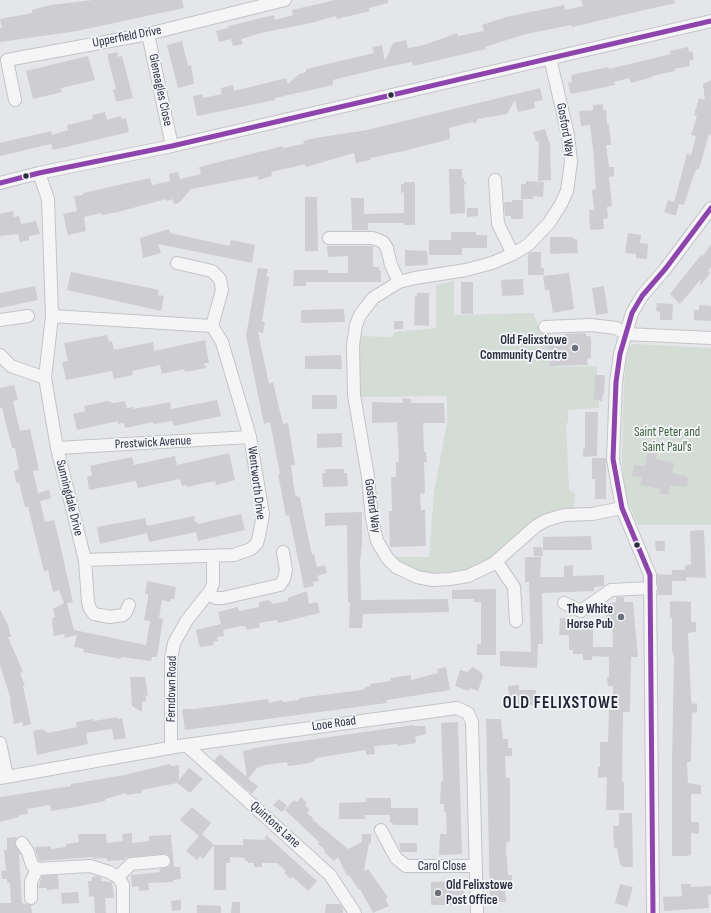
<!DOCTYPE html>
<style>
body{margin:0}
canvas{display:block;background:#e5e6ea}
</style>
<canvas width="711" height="913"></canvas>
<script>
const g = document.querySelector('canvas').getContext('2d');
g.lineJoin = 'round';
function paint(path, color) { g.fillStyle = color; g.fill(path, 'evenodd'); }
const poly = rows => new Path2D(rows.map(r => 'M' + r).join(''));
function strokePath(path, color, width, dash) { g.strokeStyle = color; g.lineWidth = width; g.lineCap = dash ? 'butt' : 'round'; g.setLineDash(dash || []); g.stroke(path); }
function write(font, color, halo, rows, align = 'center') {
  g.font = font + ' "Sofia Sans Condensed",sans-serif'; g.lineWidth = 3.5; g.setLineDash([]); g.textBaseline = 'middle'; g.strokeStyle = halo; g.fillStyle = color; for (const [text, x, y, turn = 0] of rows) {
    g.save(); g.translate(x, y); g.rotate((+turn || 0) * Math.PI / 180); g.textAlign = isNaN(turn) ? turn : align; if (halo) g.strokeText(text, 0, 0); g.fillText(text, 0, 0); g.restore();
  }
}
const green = poly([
 [454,281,454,315,533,313,541,332,550,333,550,343,554,347,557,367,597,366,599,408,568,410,568,423,566,423,569,489,575,494,574,510,483,564,462,572,440,575,418,572,401,564,394,557,429,557,434,492,447,422,447,396,359,397,358,336,393,337,394,332,436,328,436,285],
 [636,344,711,348,711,525,638,525,628,502,624,485,622,459,624,382,628,349,631,345]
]);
const building = poly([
 [93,0,182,0,184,8,77,31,0,42,0,28,2,28,0,19,32,13,32,10,50,5],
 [335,0,388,0,388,3,369,8,370,11,337,19,336,16,311,23,261,33,241,39,243,44,233,46,231,39,219,42,216,31,228,28,228,26,274,15,275,20,293,15,292,10],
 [581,0,674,0,675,3,572,27,571,25,526,34,485,47,486,49,413,66,412,62,382,68,333,80,333,85,275,98,275,100,197,116,193,96,203,94,203,98,222,94,221,88,233,85,234,91,286,78,288,84,299,74,306,72,306,69,374,53,372,47,382,45,385,61,393,43,406,40,408,48,424,45,457,33,458,36,484,31,482,25,506,17,564,5,565,10,583,6],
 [182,41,188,66,191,65,194,84,178,88,167,45],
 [688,47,689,52,692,51,694,59,689,61,690,66,674,69,675,71,652,76,652,77,631,83,629,78,614,82,615,85,571,94,568,83,572,82,571,75,608,67,609,69,671,54,670,51],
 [117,52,118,57,122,56,133,98,120,101,116,101,113,90,116,89,108,59,108,54],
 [88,56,95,80,61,88,62,92,33,99,26,71],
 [711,80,711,135,709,134,699,169,697,169,694,174,684,205,679,204,676,215,673,215,664,212,668,200,674,202,687,154,691,155,696,136,691,135,697,116,694,115,699,98,705,100,703,84],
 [540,88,543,100,534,102,535,108,518,112,515,100,507,114,478,119,475,124,472,122,449,128,450,139,404,151,370,158,371,160,356,163,354,153,306,167,305,164,302,165,271,172,272,176,259,180,258,176,191,189,179,203,174,204,172,199,167,201,166,199,118,212,102,215,101,213,84,217,86,231,68,235,63,214,77,211,74,196,83,195,83,193,150,178,152,185,170,181,169,174,178,172,180,179,201,174,199,167,283,146,283,148,304,144,303,141,315,138,367,130],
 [603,104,603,110,606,110,607,124,609,124,611,145,606,145,609,167,614,167,614,176,609,177,612,206,607,207,608,218,603,219,604,229,590,230,589,210,594,210,592,190,596,189,593,148,590,125,581,126,579,111,593,110,593,105],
 [105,112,107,120,121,116,122,119,126,118,129,132,53,150,51,144,0,156,0,143,51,131,52,135,68,130,67,125,93,119,92,115],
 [545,129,549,142,550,141,551,180,538,181,539,141,536,142,533,132],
 [449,169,462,169,462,178,464,178,464,181,467,183,464,185,465,213,450,214],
 [526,181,544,182,543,197,533,196,533,199,521,199,521,184,526,184],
 [404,182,415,182,415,225,404,225,404,223,368,223,368,230,352,230,351,198,364,198,364,214,404,213,404,192,401,193,401,184,404,184],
 [305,197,317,197,318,251,305,251],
 [512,200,523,200,523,219,511,219,511,216,505,216,504,202,512,202],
 [467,208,478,208,478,216,467,217],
 [13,211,14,217,19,216,21,224,36,221,40,234,29,236,29,240,20,242,18,234,0,236,0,214],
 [169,229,170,233,230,246,231,240,255,245,252,263,158,244,161,253,143,258,140,238],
 [451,232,476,232,476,235,487,235,487,248,462,248,462,255,429,255,429,240,451,240],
 [628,233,641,235,640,243,648,244,647,259,636,258,636,254,625,253],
 [550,237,573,237,573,239,577,239,578,253,550,254],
 [711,244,711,267,708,271,710,273,700,286,701,279,680,304,670,294,701,255,703,256],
 [327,246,373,246,373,267,379,267,379,270,381,271,381,282,306,282,306,286,293,286,294,270,328,270,328,273,348,273,348,256,328,257],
 [405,250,427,251,428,265,405,266],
 [531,252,541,252,541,267,544,269,544,275,528,275,528,254],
 [258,268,268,269,266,276,269,277,262,321,265,322,263,333,258,332,269,384,273,382,283,424,288,423,295,465,291,465,295,495,300,498,312,555,314,554,317,567,325,565,327,573,317,576,319,581,313,582,314,586,304,588,289,515,286,516,278,474,280,474,270,422,264,424,246,336],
 [71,272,159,290,158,295,164,296,161,311,67,290],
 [569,273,574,309,553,313,549,290,545,290,543,276],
 [523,279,524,295,502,296,501,280],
 [461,282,473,282,473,314,461,314],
 [35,286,38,300,0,308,0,293],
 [604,286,608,313,596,315,592,288],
 [417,293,429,293,429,326,414,325,415,296,417,296],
 [657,303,673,304,672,320,660,320,660,312,656,311],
 [699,305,711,306,711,321,694,320,694,310,699,310],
 [344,309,345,322,301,323,301,310],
 [394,321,403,321,403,329,394,329],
 [586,333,586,336,590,336,591,340,591,358,587,359,588,365,549,366,549,349,545,346,545,340,548,336,564,337,564,334],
 [107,335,109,342,112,341,114,350,153,342,154,351,205,340,209,363,204,363,206,368,185,372,184,369,162,374,160,365,132,371,133,375,114,379,112,371,66,380,62,362,68,361,64,343],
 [341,355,342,369,305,369,305,356],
 [595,375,605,375,604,394,603,394,602,401,594,400],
 [14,385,18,400,13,401,20,431,30,429,33,442,39,470,33,471,38,493,49,490,51,498,40,501,45,522,54,520,58,535,73,602,67,603,74,630,146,645,150,621,144,620,148,598,148,594,145,594,147,581,176,587,174,599,171,599,170,602,162,600,159,618,163,619,157,657,152,657,151,661,121,657,121,659,83,652,84,649,74,647,77,635,65,638,64,634,54,636,52,622,53,622,52,618,55,617,53,609,64,603,59,590,53,592,48,570,44,571,28,507,25,507,19,482,16,483,14,471,19,469,15,448,12,448,2,408,0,408,0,388],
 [312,395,337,395,337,409,312,409],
 [402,398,411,399,411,403,444,403,445,423,423,423,424,452,426,452,427,462,424,462,425,493,420,494,421,510,425,510,426,546,390,547,389,511,392,511,391,477,396,477,396,462,399,462,397,422,372,423,372,402,403,403],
 [217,400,221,416,174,426,172,421,153,424,153,422,125,428,124,423,118,424,118,421,77,430,73,414,85,411,84,406,108,401,113,403,125,401,127,408,133,407,134,409,170,402,171,409],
 [585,412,598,412,597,456,583,457,583,449,585,449],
 [342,433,342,447,317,448,317,434],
 [648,448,658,449,656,459,674,463,672,473,685,476,688,479,687,485,683,487,670,485,668,495,659,493,660,489,640,485,642,478,632,476,634,465,645,466],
 [229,453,235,480,216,485,215,481,187,487,186,485,182,486,180,479,138,488,136,481,89,490,87,477,92,475,90,466,132,457,134,465,175,456,177,465],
 [592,458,606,458,606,499,595,499,595,479,592,479],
 [325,469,344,469,344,473,347,473,348,486,323,487,322,473,325,473],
 [362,512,362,544,360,562,361,600,448,599,449,612,363,614,362,628,349,628,350,602,348,602,347,525,325,526,325,513],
 [241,514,245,530,198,541,196,532,149,542,147,533,100,544,97,527,145,518,147,526,194,516,195,522,197,522,198,524],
 [704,530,706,578,686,577,686,581,672,581,672,570,685,570,685,566,691,564,690,531],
 [591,536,592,550,543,550,543,537],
 [655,541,665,541,665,551,656,551],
 [533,547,542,547,543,556,534,556],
 [525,557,541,557,540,577,564,577,564,566,573,565,573,576,604,575,604,586,594,587,594,591,542,593,543,644,538,644,537,668,500,666,500,651,531,652,529,582,525,582],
 [657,574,672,575,672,595,658,595],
 [496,589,496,655,477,655,477,644,481,644,481,602,474,602,474,599,452,599,452,590],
 [307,591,309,604,317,602,320,613,278,623,277,620,259,623,260,627,247,630,246,627,241,626,223,630,224,636,217,637,218,641,213,642,214,645,201,647,199,645,196,630,221,624,218,612,238,607,239,611,259,607,259,602,269,600,273,604,288,601,288,598,290,597],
 [616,597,624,597,624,602,633,602,638,657,631,657,630,712,623,712,622,782,624,782,624,810,606,810,607,777,598,778,598,767,600,767,600,742,608,742,609,709,613,710,613,686,608,686,607,678,609,677,609,657,592,656,592,660,583,660,583,654,573,654,573,650,569,650,569,635,559,635,560,618,570,618,570,625,593,627,593,647,613,647,612,619,606,619,605,604,616,602],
 [670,601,691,602,691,622,696,622,696,632,688,633,691,698,692,704,697,703,697,712,692,713,691,762,687,762,688,783,701,785,701,794,691,794,691,822,699,822,699,834,691,833,691,855,687,856,672,856,672,761,674,657,672,651,672,618,670,618],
 [0,609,8,625,11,637,8,637,23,672,20,673,25,686,23,686,31,724,23,726,22,722,14,724,10,700,11,700,0,665],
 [446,667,450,690,387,700,387,703,185,730,182,709,194,709,268,699,269,703,282,700,283,702,299,700,299,698,362,690,365,688,365,687,370,686,370,684,391,681,390,678,411,675,411,680,438,673,437,669],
 [473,667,482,673,483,677,478,691,470,688,469,691,455,686,460,670,467,672],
 [130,677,145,677,148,695,146,696,146,701,142,702,142,712,132,706],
 [519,685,519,690,536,690,537,705,518,706,517,696,509,696,508,686],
 [117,717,117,719,122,718,126,738,114,740,112,729,86,733,88,744,37,755,33,731,42,729,48,733,77,727,76,722,93,719,94,721],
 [486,719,501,719,503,739,508,739,508,748,512,748,512,756,505,756,506,778,510,778,510,842,507,842,506,848,508,875,512,875,512,887,505,887,506,902,490,902],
 [458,722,462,854,439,855,440,834,447,834,446,812,444,812,444,804,440,804,441,782,443,781,441,723],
 [413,725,413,726,425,726,426,734,415,737,416,743,397,746,397,744,374,746,375,754,366,755,366,750,316,758,313,762,297,765,288,766,287,762,265,765,257,768,248,779,258,786,252,794,214,761,220,754,247,777,243,751,253,749,253,748],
 [170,764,171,766,179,765,179,780,189,768,203,779,190,793,177,783,142,790,142,793,126,795,126,793,105,799,105,801,80,806,51,811,50,805,27,809,28,814,19,815,19,817,0,822,0,797,71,786,71,784,124,775],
 [301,797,307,803,305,805,310,810,307,813,314,819,312,819,348,849,362,842,362,834,371,834,371,843,369,843,364,871,368,869,387,896,386,901,389,906,373,913,360,889,359,890,349,875,347,876,338,857,334,861,324,852,325,850,318,844,319,842,285,810,294,800,297,802],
 [366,798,391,798,391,808,418,808,418,825,393,825,393,823,390,823,390,815,365,815,365,819,339,819,339,803,366,802],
 [279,799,287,806,282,812,273,805],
 [192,807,211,823,202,834,214,845,243,845,243,839,265,840,266,835,317,881,308,891,292,876,291,879,284,873,286,871,277,863,262,863,262,867,254,867,254,863,248,863,248,861,245,861,245,858,230,857,230,863,226,863,226,890,214,890,214,845,203,859,200,856,197,860,186,851,199,836,180,820],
 [619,813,632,813,633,867,623,867,622,865,620,865,617,848,614,848,613,826,619,826],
 [132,833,132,843,149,841,149,836,171,835,174,867,180,867,181,879,173,880,173,882,148,883,149,890,139,891,139,886,132,887,131,875,160,872,159,869,169,867,171,860,167,854,130,857,125,858,125,860,107,861,107,858,93,859,93,857,39,861,36,852,35,847,51,846,51,849,66,847,66,844,79,842,78,834,106,834,107,843,123,841,122,834],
 [17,837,15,844,21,855,19,855,22,903,31,905,32,913,0,913,0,903,11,903,10,883,7,883,7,879,2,879,1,871,6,870,4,850,7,850,7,838],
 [399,843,417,843,417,852,401,852],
 [58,875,59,889,47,890,47,888,38,888,42,876],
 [97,876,101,877,101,881,112,882,114,898,105,898,106,913,95,913,94,896,89,897,88,881,92,881,92,877],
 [464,881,464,905,431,905,431,882],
 [620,884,633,887,627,907,615,903],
 [681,884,691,884,691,887,711,886,711,894,708,895,709,908,664,911,663,897,682,896],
 [78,892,79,903,62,904,61,893],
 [181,900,181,910,172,911,171,901],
 [232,902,240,902,240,913,231,913],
 [326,904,340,904,343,909,343,913,325,913],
 [197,905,221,906,221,913,197,913]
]);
const minor = poly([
 [148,34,172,146],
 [550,58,568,135,571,162,567,191,561,204,549,223,528,245,513,254,492,263,466,270,415,278,399,282,373,298,360,315,356,325,353,345,354,395,368,477,372,519,377,541,388,559,396,567,417,577,433,580,450,579,468,576,493,564,536,526,547,520,564,515,592,514,622,508],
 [15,100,7,60,148,34,285,0],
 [39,173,48,199,52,316,45,378,57,448,85,560,88,602,90,609,94,614,110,617,123,615,126,612,129,605],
 [495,180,498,224,513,254],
 [0,183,39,173,172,146,711,21],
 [329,238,373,238,383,242,387,248,391,265,399,282],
 [52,316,212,326],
 [0,320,28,316],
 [545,327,591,325,616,328,626,334,711,338],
 [0,355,11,366,45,378],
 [57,448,250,437],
 [85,560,234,555,251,549,257,543,259,536,263,514,250,437,222,342,212,326,222,290,220,279,212,271,177,263],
 [497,562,514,587,516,621],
 [208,594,216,598,223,598,280,585,284,579,286,570,283,552],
 [564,603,581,611,611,590,651,588],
 [0,743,7,777],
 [186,745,330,875,355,913],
 [171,748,171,659,174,643,187,620,210,591,213,584,213,556],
 [0,778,186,745,457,708,468,713,472,722,477,913],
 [381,830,396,858,406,866,476,866],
 [22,843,28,852,32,865,37,869,90,866,109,872,118,877,123,885,123,913],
 [118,877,131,864,164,861],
 [31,898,31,882,37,869],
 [653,913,650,575,622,508,613,459,616,382,620,354,632,313,642,296,666,268,711,208]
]);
const bus1 = poly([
 [0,183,39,173,172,146,711,21],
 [653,913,650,575,622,508,613,459,616,382,620,354,632,313,642,296,666,268,711,208]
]);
const markers = [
 [391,95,3.5,"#2d3042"],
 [26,176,3.5,"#2d3042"],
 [575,348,4,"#6d707d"],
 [637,545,3.5,"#2d3042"],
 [621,617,4,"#6d707d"],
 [438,893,4,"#6d707d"]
];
const streetNames = [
 ["Upperfield Drive",127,37,-11],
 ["Gleneagles Close",160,90,78],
 ["Gosford Way",565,130,80],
 ["Prestwick Avenue",153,443,-3],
 ["Wentworth Drive",256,483,83],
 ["Sunningdale Drive",69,498,76],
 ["Gosford Way",372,506,82],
 ["Ferndown Road",172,689,-89],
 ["Looe Road",334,724,-8],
 ["Quintons Lane",275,825,42],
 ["Carol Close",442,867]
];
const poiNames = [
 ["Old Felixstowe",567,341],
 ["Community Centre",567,356],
 ["The White",613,610],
 ["Horse Pub",613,625],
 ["Old Felixstowe",446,886,"left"],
 ["Post Office",446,901,"left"]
];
const parkNames = [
 ["Saint Peter and",667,433],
 ["Saint Paul's",667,448]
];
const districtNames = [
 ["OLD FELIXSTOWE",561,704]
];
paint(green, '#d4dcd6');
paint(building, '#ceced2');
strokePath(minor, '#c3c4c8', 14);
strokePath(minor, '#f5f5f6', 12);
strokePath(bus1, '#8e44ad', 5);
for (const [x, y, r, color] of markers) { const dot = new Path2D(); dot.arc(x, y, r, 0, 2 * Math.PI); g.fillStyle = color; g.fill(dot); strokePath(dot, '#f4f5f8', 1.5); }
write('13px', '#2d3042', '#f4f5f8', streetNames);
write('bold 13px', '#2d3042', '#f4f5f8', poiNames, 'right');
write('13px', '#3b5d3b', '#f4f5f8', parkNames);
g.letterSpacing = '1px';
write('bold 17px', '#1f2233', '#f4f5f8', districtNames);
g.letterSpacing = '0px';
</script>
